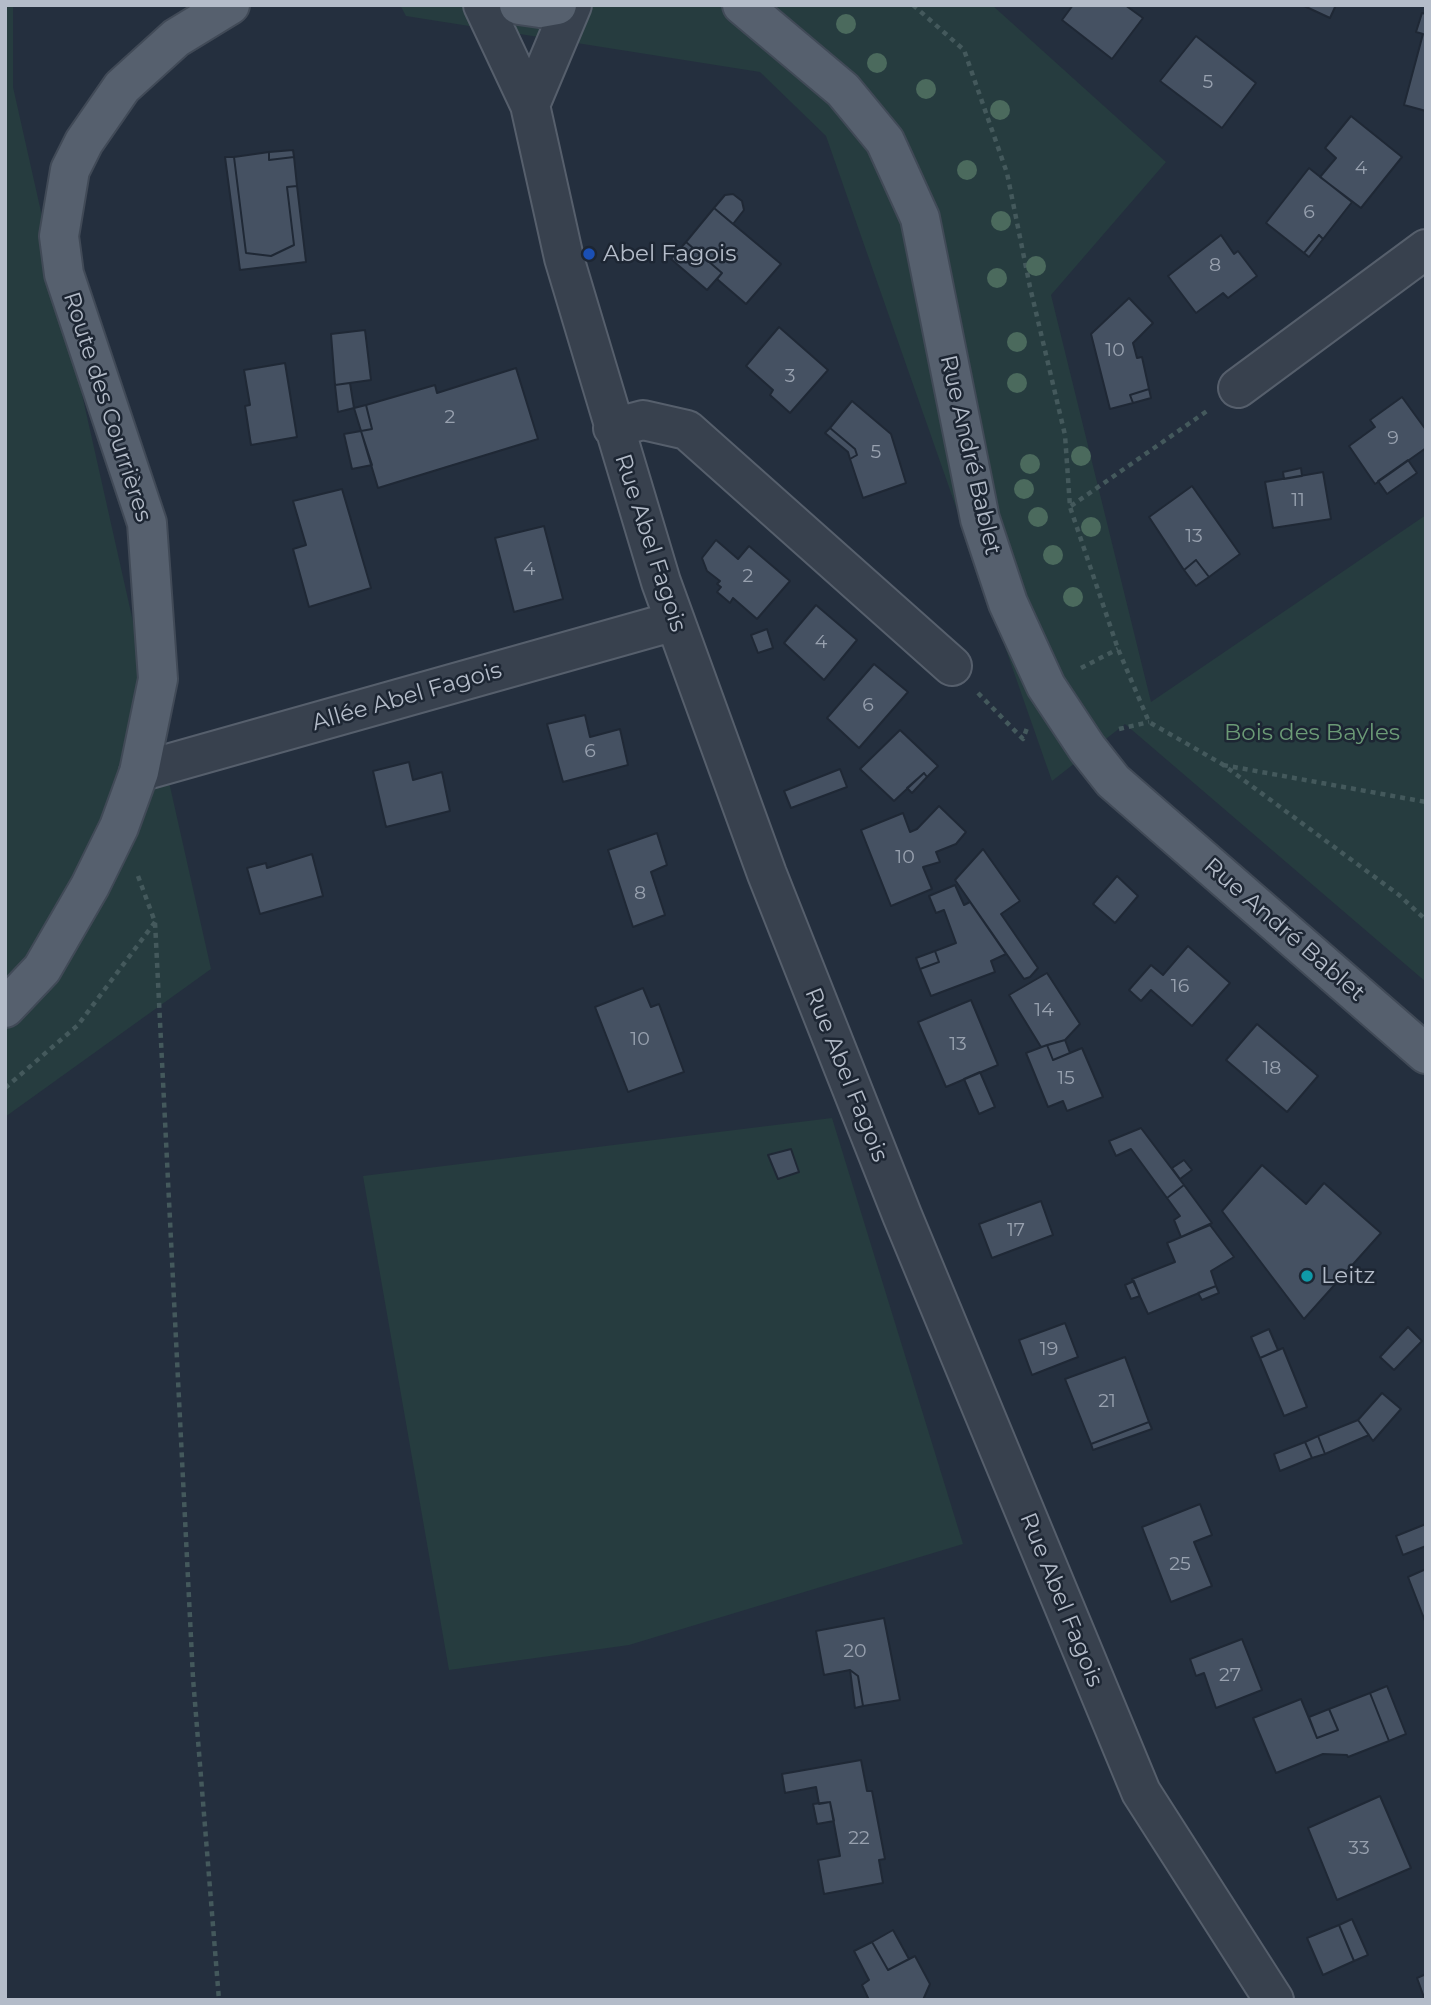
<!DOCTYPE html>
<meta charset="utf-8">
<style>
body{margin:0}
#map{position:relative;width:1431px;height:2005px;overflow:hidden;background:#242f3e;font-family:Montserrat,sans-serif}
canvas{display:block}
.frame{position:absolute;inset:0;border:7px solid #b4bcc9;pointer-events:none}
</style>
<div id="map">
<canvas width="1431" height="2005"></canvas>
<div class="frame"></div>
</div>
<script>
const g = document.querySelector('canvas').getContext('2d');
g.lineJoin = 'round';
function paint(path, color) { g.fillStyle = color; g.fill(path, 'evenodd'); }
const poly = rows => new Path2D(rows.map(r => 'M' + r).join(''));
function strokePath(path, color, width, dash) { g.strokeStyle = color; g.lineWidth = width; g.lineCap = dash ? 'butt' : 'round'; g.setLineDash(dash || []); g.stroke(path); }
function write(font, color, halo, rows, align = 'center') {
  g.font = font + ' Montserrat,sans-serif'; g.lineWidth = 5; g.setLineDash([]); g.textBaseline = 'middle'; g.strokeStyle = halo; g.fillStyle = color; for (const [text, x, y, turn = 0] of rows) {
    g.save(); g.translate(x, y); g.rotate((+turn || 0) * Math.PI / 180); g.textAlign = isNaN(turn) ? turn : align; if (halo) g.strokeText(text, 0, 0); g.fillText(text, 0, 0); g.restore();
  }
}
const green = poly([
 [5,5,13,5,13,87,211,969,5,1117],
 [400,5,992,5,1166,162,1051,295,1151,702,1426,515,1426,982,1125,724,1052,781,826,136,760,72,406,16],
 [832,1118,963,1544,629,1645,449,1670,363,1176]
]);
const building = poly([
 [1073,5,1125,5,1143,18,1112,59,1062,20,1073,5],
 [1302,5,1336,5,1330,18,1302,5],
 [1422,13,1426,14,1426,111,1404,105,1423,34,1416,32,1422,13],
 [1196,36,1256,83,1222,128,1160,81,1196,36],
 [1351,116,1402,157,1361,208,1320,177,1336,158,1325,148,1351,116],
 [293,150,294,157,269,160,269,152,293,150],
 [269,152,269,160,294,157,297,186,287,187,294,245,271,256,246,253,234,157,269,152],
 [225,157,234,157,246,253,271,256,294,245,287,187,297,186,306,262,240,270,225,157],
 [1309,168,1352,202,1323,239,1319,235,1304,253,1266,223,1309,168],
 [733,194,742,201,744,210,733,224,714,208,725,195,733,194],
 [714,208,781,264,746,304,717,279,722,273,686,242,714,208],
 [1221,235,1234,254,1238,251,1257,276,1228,298,1223,293,1196,313,1168,276,1221,235],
 [1319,235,1323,239,1309,257,1304,253,1319,235],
 [686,242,722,273,707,290,671,259,686,242],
 [1129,298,1153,323,1133,343,1137,358,1142,357,1149,389,1130,395,1133,403,1110,409,1091,334,1129,298],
 [779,327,828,370,790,413,770,395,773,390,746,366,779,327],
 [365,330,371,380,335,385,331,334,365,330],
 [285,363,297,437,251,445,245,406,250,405,244,370,285,363],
 [516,368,538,439,378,488,361,431,372,429,366,405,435,385,437,393,516,368],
 [350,383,354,408,338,412,335,385,350,383],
 [1149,389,1151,398,1133,403,1130,395,1149,389],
 [1402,397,1426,430,1426,448,1375,484,1349,446,1375,427,1370,420,1402,397],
 [852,401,891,434,906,483,863,498,850,459,857,455,855,449,830,428,852,401],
 [366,405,372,429,361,431,354,408,366,405],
 [830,428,855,449,857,455,850,459,848,452,825,433,830,428],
 [361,431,372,465,352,469,344,434,361,431],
 [1408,460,1417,473,1387,494,1378,481,1408,460],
 [1301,468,1302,476,1284,479,1283,472,1301,468],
 [1323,472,1331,519,1273,528,1265,482,1323,472],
 [1192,486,1240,554,1209,577,1196,560,1184,570,1149,517,1192,486],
 [342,489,371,588,309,607,293,549,306,545,293,501,342,489],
 [544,526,563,599,514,612,495,538,544,526],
 [716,540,738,559,749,546,790,581,757,619,733,598,730,603,717,592,721,587,717,584,720,581,707,571,702,558,716,540],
 [1196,560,1209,577,1196,586,1184,570,1196,560],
 [816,605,857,640,824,680,784,643,816,605],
 [767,629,773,648,758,653,751,635,767,629],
 [874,664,908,692,859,748,827,718,874,664],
 [585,715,590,737,620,729,628,765,563,782,547,724,585,715],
 [900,730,938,766,927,777,924,773,894,801,860,769,900,730],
 [409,762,413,780,442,772,450,811,386,827,373,771,409,762],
 [840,769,847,787,791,808,784,791,840,769],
 [924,773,927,777,912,793,907,788,924,773],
 [939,806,966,832,956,844,936,852,940,862,923,867,932,889,891,906,861,830,903,813,910,832,917,829,939,806],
 [657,833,667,865,651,872,665,915,633,927,608,850,657,833],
 [983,849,1020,901,1001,914,1038,968,1030,977,1024,979,955,880,983,849],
 [312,854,323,896,260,914,247,868,266,863,267,868,312,854],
 [1117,876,1138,896,1115,923,1093,904,1117,876],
 [955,885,964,905,970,902,1006,954,991,961,995,972,931,996,920,969,939,962,935,951,956,943,944,910,936,913,929,896,955,885],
 [1188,946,1230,983,1192,1026,1151,990,1141,1001,1129,990,1151,965,1163,975,1188,946],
 [935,951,939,962,920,969,916,958,935,951],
 [1047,973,1080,1024,1065,1040,1041,1047,1009,995,1047,973],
 [643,988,651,1007,659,1004,684,1072,628,1092,595,1007,643,988],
 [971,1000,998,1065,946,1087,918,1022,971,1000],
 [1257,1024,1318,1076,1287,1112,1226,1060,1257,1024],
 [1065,1040,1070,1053,1053,1060,1047,1045,1065,1040],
 [1047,1045,1053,1060,1082,1048,1103,1097,1067,1111,1063,1101,1048,1107,1026,1053,1047,1045],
 [980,1072,995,1107,979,1114,964,1079,980,1072],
 [1141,1128,1184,1185,1167,1198,1131,1149,1116,1156,1109,1141,1141,1128],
 [791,1149,799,1172,778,1179,768,1155,791,1149],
 [1184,1160,1192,1170,1180,1179,1172,1168,1184,1160],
 [1262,1165,1306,1204,1324,1183,1381,1233,1304,1319,1222,1211,1262,1165],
 [1184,1185,1212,1223,1181,1237,1174,1220,1180,1216,1167,1198,1184,1185],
 [1041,1201,1053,1235,992,1258,979,1224,1041,1201],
 [1210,1225,1234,1257,1211,1271,1216,1286,1148,1314,1132,1279,1175,1262,1167,1243,1210,1225],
 [1134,1281,1140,1296,1131,1299,1125,1285,1134,1281],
 [1216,1286,1219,1293,1202,1300,1198,1293,1216,1286],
 [1065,1323,1078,1357,1032,1375,1019,1340,1065,1323],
 [1408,1327,1422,1341,1394,1370,1380,1357,1408,1327],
 [1269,1329,1278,1350,1260,1358,1251,1337,1269,1329],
 [1283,1348,1307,1407,1284,1416,1260,1358,1283,1348],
 [1125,1357,1149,1422,1091,1444,1065,1379,1125,1357],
 [1382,1393,1401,1409,1373,1441,1358,1420,1382,1393],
 [1358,1420,1369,1435,1325,1454,1318,1436,1358,1420],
 [1149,1422,1152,1429,1093,1450,1091,1444,1149,1422],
 [1318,1436,1325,1454,1312,1458,1305,1442,1318,1436],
 [1305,1442,1312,1458,1280,1471,1274,1454,1305,1442],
 [1200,1504,1212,1535,1194,1542,1212,1586,1171,1602,1142,1527,1200,1504],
 [1426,1524,1426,1546,1403,1555,1396,1536,1426,1524],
 [1426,1569,1426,1620,1425,1621,1408,1577,1426,1569],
 [884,1618,900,1700,863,1706,858,1676,850,1670,824,1675,816,1631,884,1618],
 [1242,1639,1262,1690,1216,1708,1204,1673,1196,1676,1190,1659,1242,1639],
 [850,1670,858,1676,863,1706,855,1708,850,1670],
 [1387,1686,1406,1734,1389,1741,1370,1693,1387,1686],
 [1370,1693,1389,1741,1348,1757,1347,1755,1323,1754,1276,1773,1253,1718,1301,1699,1317,1738,1338,1730,1329,1709,1370,1693],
 [1329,1709,1338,1730,1317,1738,1309,1717,1329,1709],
 [861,1760,867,1791,872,1791,885,1859,879,1860,883,1883,824,1894,818,1860,840,1856,830,1802,819,1804,816,1787,785,1793,782,1774,861,1760],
 [1380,1796,1411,1868,1337,1900,1308,1828,1380,1796],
 [830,1802,834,1821,817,1824,813,1804,830,1802],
 [1352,1919,1368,1955,1354,1961,1339,1925,1352,1919],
 [1339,1925,1354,1961,1323,1975,1307,1938,1339,1925],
 [893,1930,909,1959,888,1970,872,1942,893,1930],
 [872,1942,888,1970,915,1956,930,1984,923,2000,869,2000,862,1985,869,1980,854,1951,872,1942],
 [1426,1974,1426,2000,1425,2000,1417,1978,1426,1974]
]);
const path = poly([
 [913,5,964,50,1007,173,1030,287,1065,435,1070,507,1118,649,1149,722,1222,764,1399,895,1426,920],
 [1071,506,1207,411],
 [1081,668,1118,649],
 [978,693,1023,739,1027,728],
 [1119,729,1149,722],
 [1223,765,1426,802],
 [138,876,155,922,193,1678,219,2000],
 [5,1088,78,1025,155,922]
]);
const minor = poly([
 [483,5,530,105,564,258,661,582,767,874,902,1215,1141,1792,1274,2000],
 [530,105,572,5],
 [1238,388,1426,249],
 [613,428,643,420,687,430,952,666],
 [139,772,675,621]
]);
const major = poly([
 [519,5,540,8,557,5],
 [742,5,843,90,885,141,920,218,980,519,1008,603,1046,686,1087,748,1113,781,1426,1054],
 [5,1008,42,969,90,886,119,827,139,772,158,679,147,523,64,274,59,236,70,170,84,142,122,87,176,38,230,5]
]);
const trees = [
 [846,24],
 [877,63],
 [926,89],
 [1000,110],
 [967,170],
 [1001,221],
 [1036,266],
 [997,278],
 [1017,342],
 [1017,383],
 [1081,456],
 [1030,464],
 [1024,489],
 [1038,517],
 [1091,527],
 [1053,555],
 [1073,597]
];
const markers = [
 [589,254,7,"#1a4fb4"],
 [1307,1276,7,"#0f9aa8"]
];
const numberNames = [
 ["5",1208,82],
 ["4",1361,168],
 ["6",1309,212],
 ["8",1215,265],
 ["10",1115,350],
 ["3",790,376],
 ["2",450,417],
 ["9",1393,438],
 ["5",876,452],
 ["11",1298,500],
 ["13",1194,536],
 ["4",529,569],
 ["2",748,576],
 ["4",821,642],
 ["6",868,705],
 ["6",590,751],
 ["10",905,857],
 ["8",640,893],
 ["16",1180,986],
 ["14",1044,1010],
 ["10",640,1039],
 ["13",958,1044],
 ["18",1272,1068],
 ["15",1066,1078],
 ["17",1016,1230],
 ["19",1049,1349],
 ["21",1107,1401],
 ["25",1180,1564],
 ["20",855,1651],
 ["27",1230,1675],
 ["22",859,1838],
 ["33",1359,1848]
];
const poiNames = [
 ["Abel Fagois",603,254],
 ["Leitz",1321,1276]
];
const streetNames = [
 ["Route des Courrières",107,407,72],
 ["Rue André Bablet",970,455,77],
 ["Rue Abel Fagois",650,543,72],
 ["Allée Abel Fagois",407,697,-16],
 ["Rue André Bablet",1284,930,41],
 ["Rue Abel Fagois",846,1075,68],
 ["Rue Abel Fagois",1061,1600,68]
];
const parkNames = [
 ["Bois des Bayles",1312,733]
];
paint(green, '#263c3f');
paint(building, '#455162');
strokePath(building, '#1f2835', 2);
strokePath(minor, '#565f6c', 42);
strokePath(major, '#414a57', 42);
strokePath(path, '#44595c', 4.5, [5, 5]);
strokePath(minor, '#38414e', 38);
strokePath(major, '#56606e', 38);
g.fillStyle = '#4b6a5d';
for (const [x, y] of trees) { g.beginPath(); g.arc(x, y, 10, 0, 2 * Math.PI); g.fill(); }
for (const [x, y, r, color] of markers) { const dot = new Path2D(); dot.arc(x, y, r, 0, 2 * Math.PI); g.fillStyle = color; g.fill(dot); strokePath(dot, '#1d2633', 2.5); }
write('19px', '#98a1af', null, numberNames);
write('23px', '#b4bcc9', '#1d2633', poiNames, 'left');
write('23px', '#b4bcc9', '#1d2633', streetNames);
write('23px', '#6b9a76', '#1d2633', parkNames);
</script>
